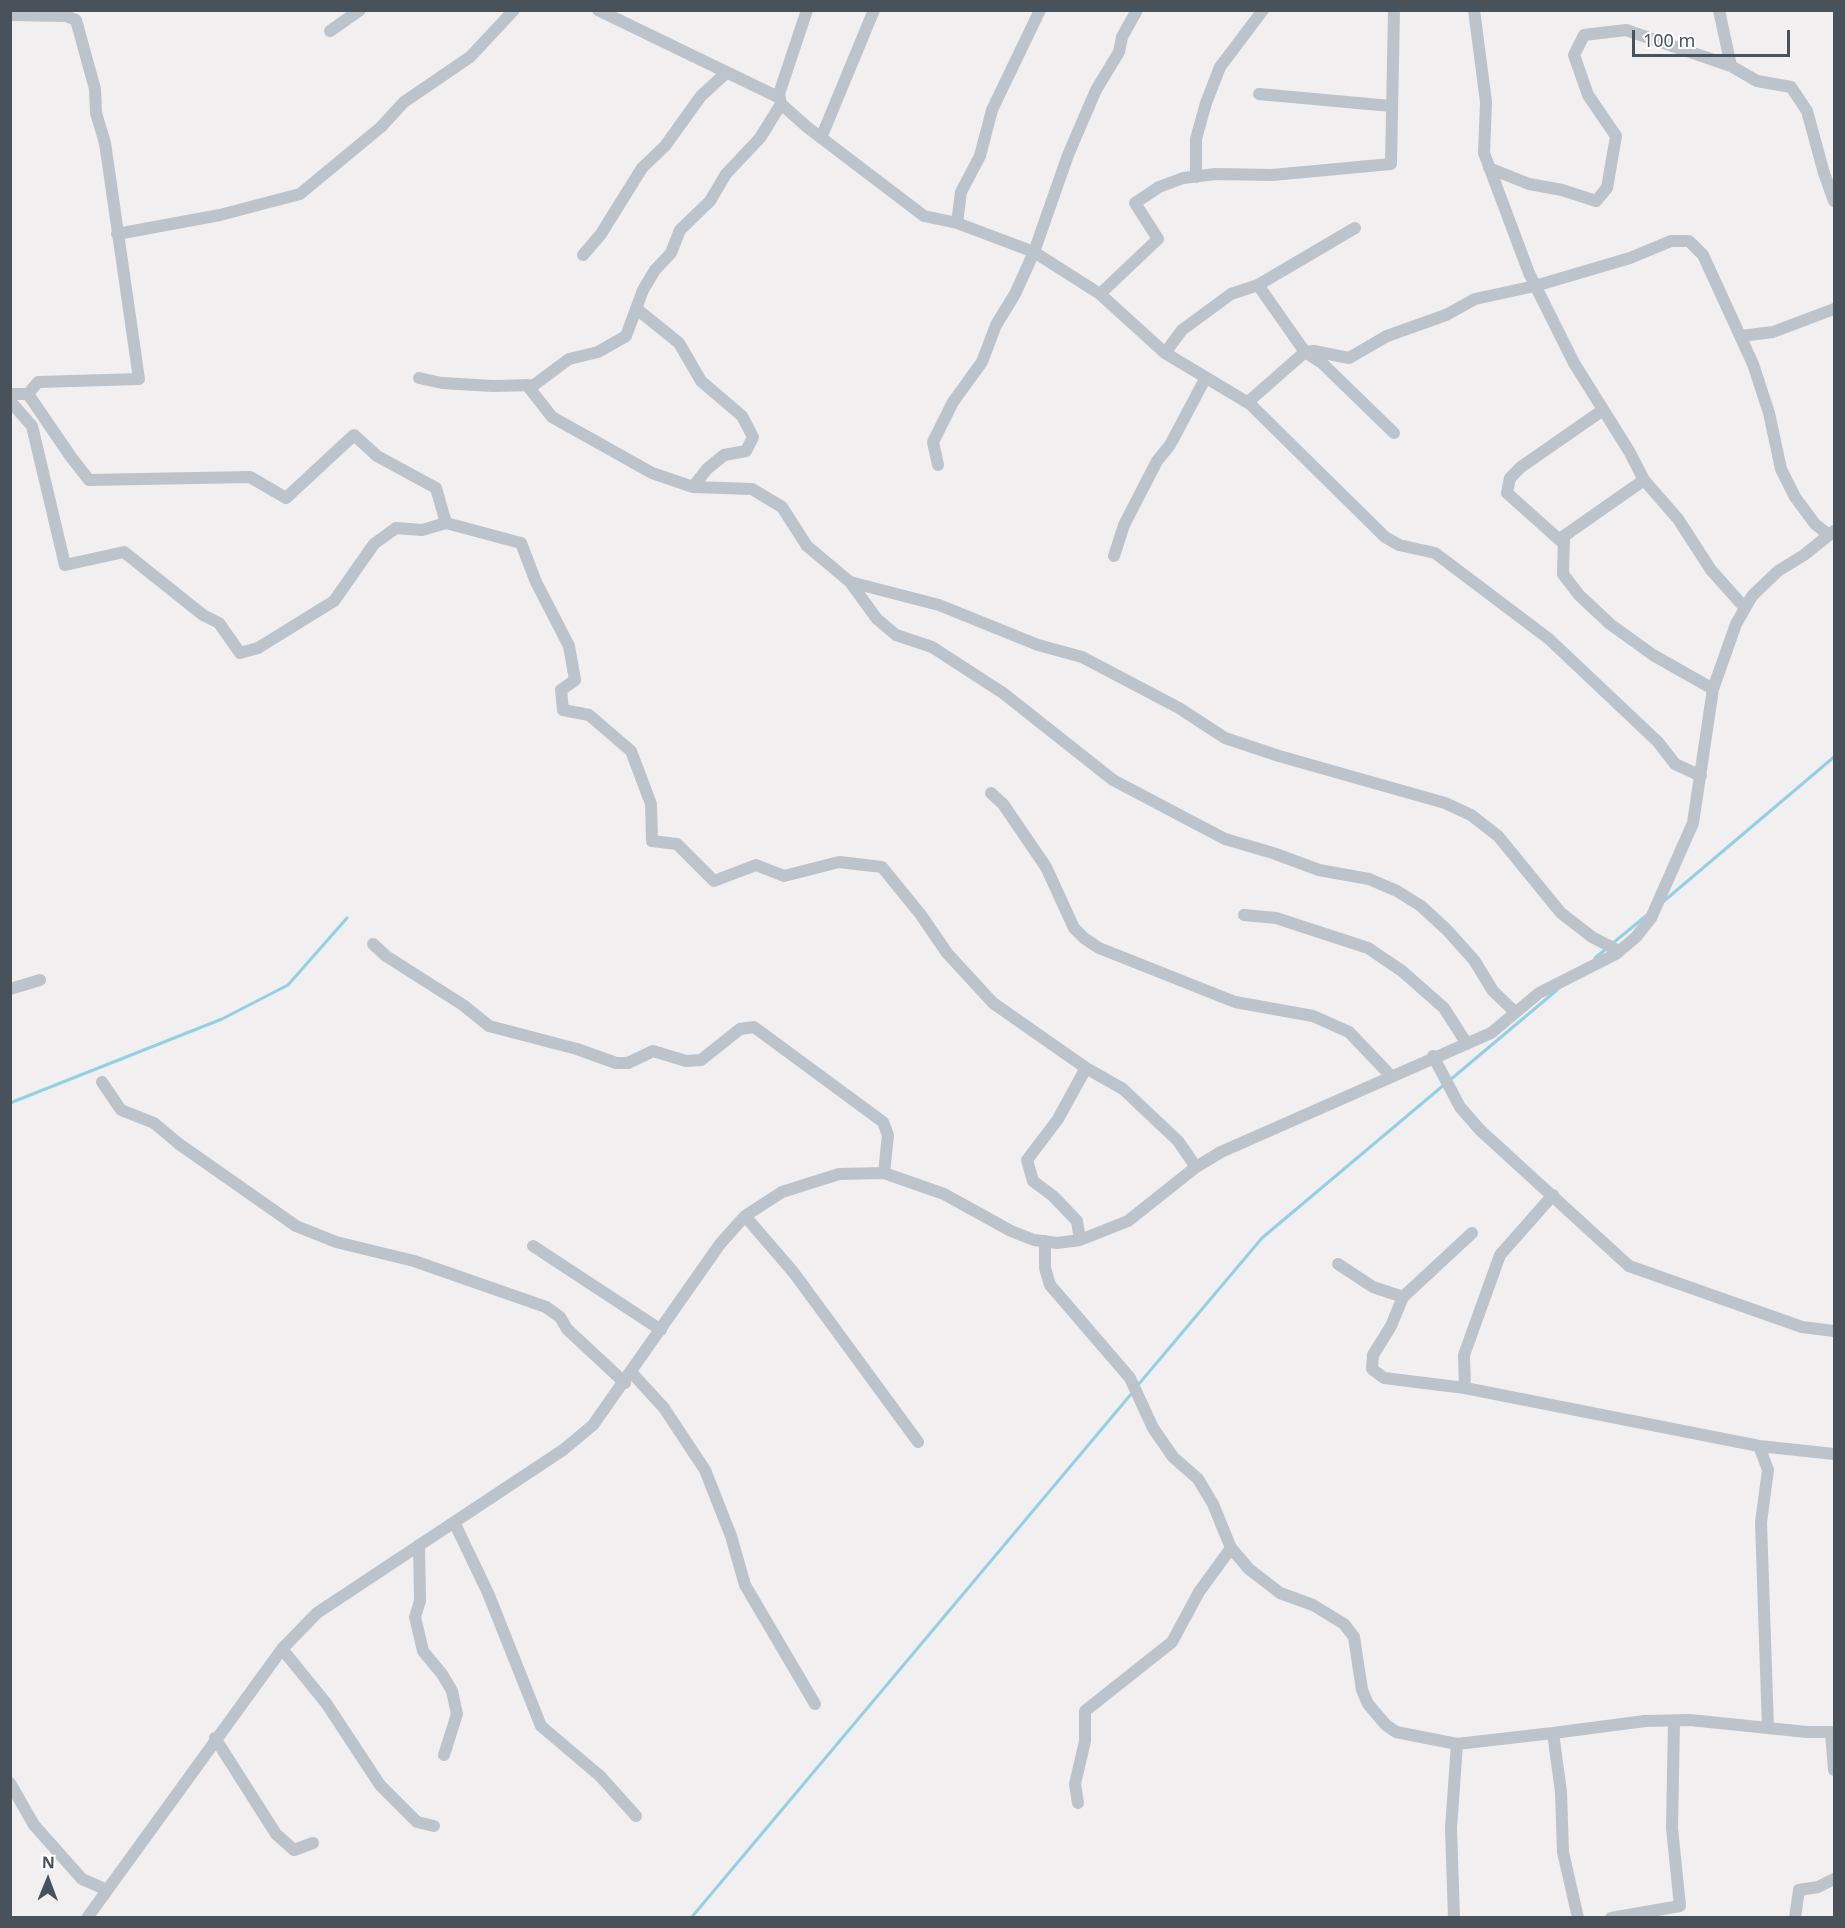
<!DOCTYPE html>
<style>
body{margin:0}
#map{position:relative;width:1845px;height:1928px;overflow:hidden;background:#f1efef;font-family:"Noto Sans",sans-serif}
canvas{display:block}
.frame{position:absolute;inset:0;border:12px solid #49525b;pointer-events:none}
.north{position:absolute;left:18px;top:1850px;width:60px;height:60px;-webkit-text-stroke:4px #fff;paint-order:stroke;rotate:1deg;font-size:16px;font-weight:700;line-height:24px;text-align:center;color:#49525b}
.north::after{content:'';display:block;margin:auto;width:21px;height:27px;background:#49525b;clip-path:polygon(50% 0,100% 100%,50% 72%,0 100%)}
.scale{position:absolute;left:1632px;top:30px;width:158px;height:27px;box-sizing:border-box;border:3px solid #49525b;border-top:0;padding-left:8px;font-size:18px;line-height:21px;white-space:nowrap;color:#49525b;-webkit-text-stroke:4px #fff;paint-order:stroke}
</style>
<div id="map">
<canvas width="1845" height="1928"></canvas>
<div class="frame"></div>
<div class="north">N</div>
<div class="scale">100 m</div>
</div>
<script>
const g = document.querySelector('canvas').getContext('2d');
g.lineJoin = 'round';
const poly = rows => new Path2D(rows.map(r => 'M' + r).join(''));
function strokePath(path, color, width, dash) { g.strokeStyle = color; g.lineWidth = width; g.lineCap = dash ? 'butt' : 'round'; g.setLineDash(dash || []); g.stroke(path); }
const stream = poly([
 [1664,901,1834,757],
 [1613,943,1647,915],
 [1595,958,1606,949],
 [1450,1080,1557,990],
 [10,1103,222,1019,288,985,347,918],
 [1138,1385,1262,1238,1445,1084],
 [691,1918,1132,1393]
]);
const street = poly([
 [598,10,780,98],
 [807,10,779,94,781,104,807,127,924,216,957,223,1034,252,1100,294,1165,353,1250,404,1385,537,1399,545,1435,553,1549,639,1658,742,1675,764,1701,776],
 [1474,10,1486,102,1484,153,1529,273,1574,363,1629,451,1644,480,1678,519,1711,570,1745,608],
 [1719,10,1731,66,1757,81,1791,87,1807,111,1824,173,1834,201],
 [10,15,66,16,76,20,95,89,96,113,105,143,139,379,38,382,28,394],
 [330,31,360,10],
 [1259,94,1391,106],
 [821,138,874,10],
 [1489,168,1529,184,1562,190,1596,201,1607,188,1616,136,1588,95,1574,55,1584,35,1626,30,1731,66],
 [1196,177,1196,139,1206,103,1220,67,1263,10],
 [957,223,961,192,980,156,992,110,1040,10],
 [117,234,220,215,300,194,381,127,404,102,470,57,514,10],
 [583,255,601,234,642,168,665,146,701,96,726,73],
 [1258,285,1305,352,1322,363,1394,433],
 [1100,294,1158,239,1135,203,1159,187,1183,178,1216,174,1272,175,1391,164,1394,10],
 [638,310,679,343,701,381,742,416,753,437,746,451,724,455,707,469,693,487],
 [1741,336,1773,332,1834,309],
 [1165,353,1182,330,1231,294,1258,285,1355,228],
 [419,378,442,383,493,386,534,385,569,359,598,352,626,336,643,290,655,270,671,253,680,230,710,201,726,174,760,138,781,104],
 [527,385,552,417,652,473,693,487,752,489,782,507,807,546,850,582,877,619,896,635,932,647,1003,693,1113,780,1225,839,1273,853,1319,870,1369,879,1397,891,1421,906,1447,930,1474,960,1493,991,1515,1012],
 [10,394,28,394,71,457,89,480,250,477,286,498,354,435,377,456,436,488,446,523,521,543,536,582,569,646,575,680,561,690,563,710,589,715,631,751,651,804,652,841,677,844,714,881,756,865,784,876,839,862,882,867,921,915,947,953,993,1003,1086,1068,1123,1089,1178,1141,1196,1167],
 [10,401,32,426,65,565,124,552,203,615,219,623,240,653,258,648,334,601,374,544,396,528,422,530,446,523],
 [1248,402,1305,352,1314,351,1349,358,1387,336,1446,315,1475,299,1535,286,1630,258,1671,241,1689,241,1703,255,1753,364,1769,413,1781,469,1795,497,1815,524,1829,535],
 [938,465,933,442,953,402,982,362,996,325,1015,294,1034,252,1068,155,1096,90,1119,52,1122,37,1137,10],
 [1644,480,1564,536,1563,574,1579,595,1610,624,1653,655,1713,689],
 [1563,543,1507,493,1510,478,1521,467,1603,410],
 [1114,556,1124,525,1157,461,1170,445,1205,379],
 [850,582,939,605,1038,645,1082,657,1179,708,1225,738,1279,756,1445,803,1471,815,1498,836,1561,913,1592,937,1619,951],
 [991,793,1003,804,1046,867,1074,928,1084,938,1099,948,1235,1002,1313,1016,1349,1032,1390,1075],
 [1244,915,1276,918,1368,948,1402,971,1444,1008,1467,1044],
 [373,944,386,956,463,1005,489,1026,577,1049,616,1063,628,1063,653,1051,686,1061,701,1060,740,1029,754,1027,883,1122,888,1135,884,1173],
 [10,989,40,980],
 [1433,1056,1460,1107,1480,1130,1629,1266,1802,1327,1834,1331],
 [102,1082,121,1110,154,1123,179,1144,296,1226,336,1242,414,1261,546,1307,560,1317,567,1329,625,1383],
 [745,1216,794,1273,918,1442],
 [1080,1240,1077,1221,1053,1196,1033,1181,1027,1160,1058,1119,1086,1068],
 [1045,1241,1045,1268,1050,1285,1130,1378,1153,1428,1173,1457,1198,1479,1213,1504,1231,1548,1249,1569,1280,1593,1313,1605,1344,1624,1354,1637,1362,1690,1368,1704,1386,1725,1396,1732,1457,1744,1553,1733,1561,1792,1563,1852,1578,1918],
 [533,1246,661,1330],
 [1338,1264,1373,1287,1403,1297,1472,1233],
 [1403,1297,1391,1326,1373,1355,1372,1369,1384,1378,1465,1388,1759,1446,1834,1454],
 [632,1373,664,1408,705,1470,731,1536,745,1585,815,1704],
 [1465,1388,1464,1355,1500,1255,1553,1195],
 [1759,1446,1768,1470,1761,1522,1768,1728],
 [454,1522,488,1593,541,1726,600,1776,636,1816],
 [419,1545,420,1601,415,1617,423,1651,442,1674,452,1691,457,1714,444,1755],
 [282,1649,326,1703,380,1785,417,1822,434,1826],
 [1553,1733,1645,1721,1690,1720,1807,1732,1834,1732],
 [1831,1733,1834,1770],
 [215,1738,276,1834,294,1850,313,1843],
 [10,1783,34,1825,82,1879,107,1890],
 [1078,1803,1075,1784,1085,1741,1085,1711,1172,1642,1199,1592,1231,1548],
 [87,1918,282,1649,317,1613,563,1450,593,1425,720,1244,745,1216,782,1192,839,1174,884,1173,944,1194,1011,1231,1034,1240,1057,1243,1080,1240,1128,1221,1196,1167,1221,1152,1491,1033,1539,993,1616,954,1636,937,1651,918,1693,823,1713,689,1736,624,1752,596,1778,571,1804,555,1834,531],
 [1454,1918,1451,1828,1457,1744],
 [1611,1918,1680,1906,1672,1828,1674,1721],
 [1795,1918,1799,1890,1818,1887,1834,1879]
]);
strokePath(stream, '#93d0e4', 3);
strokePath(street, '#bcc3cb', 12);
</script>
